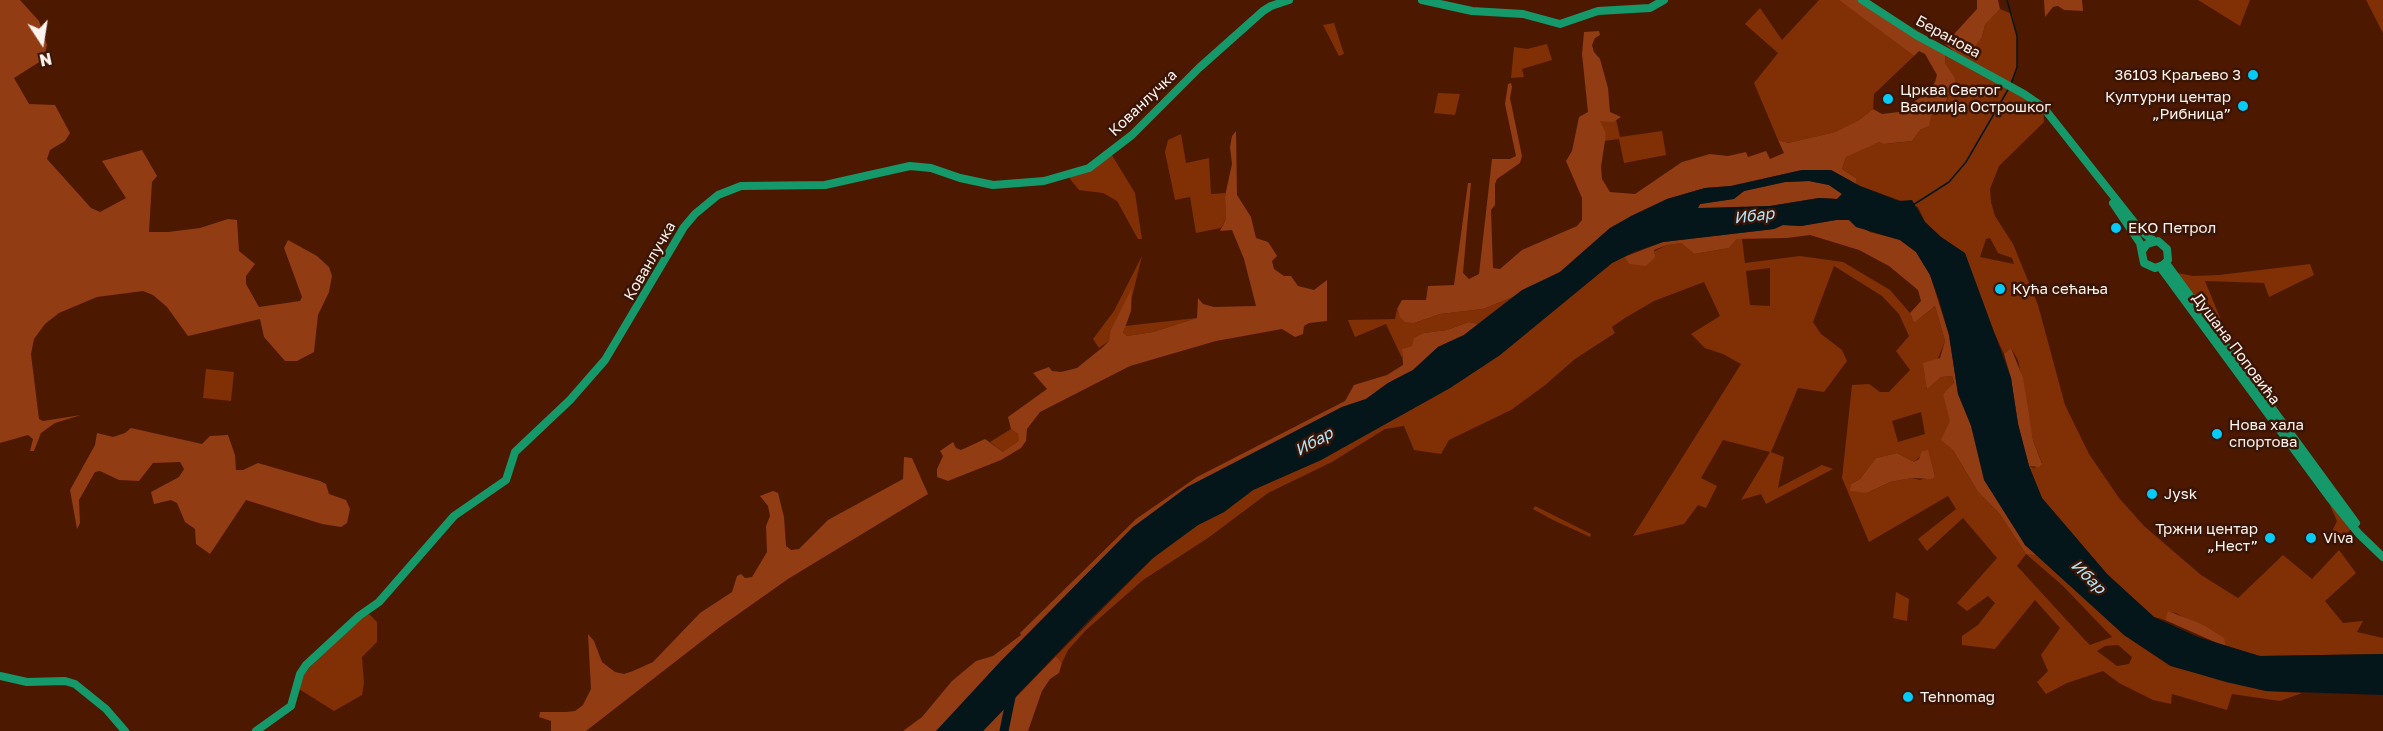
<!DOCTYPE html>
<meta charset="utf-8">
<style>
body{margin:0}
#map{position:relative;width:2383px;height:731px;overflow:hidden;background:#4d1800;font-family:"Golos Text",sans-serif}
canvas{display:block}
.north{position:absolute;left:12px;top:12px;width:60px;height:60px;-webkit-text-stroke:4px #3a1505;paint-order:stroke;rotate:168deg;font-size:16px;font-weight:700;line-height:24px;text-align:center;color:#fcf3ef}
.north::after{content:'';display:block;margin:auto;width:21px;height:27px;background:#fcf3ef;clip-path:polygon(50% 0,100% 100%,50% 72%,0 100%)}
</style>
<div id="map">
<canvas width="2383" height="731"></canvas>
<div class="north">N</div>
</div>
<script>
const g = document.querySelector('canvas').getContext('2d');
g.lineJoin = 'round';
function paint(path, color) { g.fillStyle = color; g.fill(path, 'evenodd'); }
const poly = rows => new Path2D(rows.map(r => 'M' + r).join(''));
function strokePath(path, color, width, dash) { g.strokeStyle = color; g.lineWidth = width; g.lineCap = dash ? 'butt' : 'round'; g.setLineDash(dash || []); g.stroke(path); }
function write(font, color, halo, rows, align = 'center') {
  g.font = font + ' "Golos Text",sans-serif'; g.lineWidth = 5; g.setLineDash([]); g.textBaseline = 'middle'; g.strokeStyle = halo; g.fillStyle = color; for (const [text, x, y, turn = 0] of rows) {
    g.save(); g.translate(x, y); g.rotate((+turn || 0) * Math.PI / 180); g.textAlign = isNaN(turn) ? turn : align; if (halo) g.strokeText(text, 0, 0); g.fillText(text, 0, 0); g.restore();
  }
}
const green = poly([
 [1819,0,1840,0,1914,56,1874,94,1873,109,1859,120,1835,132,1788,143,1778,140,1754,83,1778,53,1745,24,1760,8,1782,40],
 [2198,0,2250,0,2240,26],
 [2366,0,2383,0,2383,33],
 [2000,9,2012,14,2017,36,2017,67,2009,87,2043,107,2044,122,1999,166,1990,189,1991,202,1995,216,2013,244,2038,305,2065,405,2089,454,2119,498,2144,526,2201,575,2238,598,2283,555,2312,579,2339,550,2356,573,2325,601,2343,623,2363,621,2357,632,2383,638,2383,654,2260,656,2226,647,2223,638,2204,625,2190,621,2176,613,2168,612,2165,620,2154,617,2108,575,2042,498,2029,466,2034,468,2042,463,2033,440,2018,360,2011,348,2004,354,1988,319,1965,254,1941,237,1925,222,1918,207,1860,186,1856,184,1856,178,1842,169,1846,157,1866,146,1879,142,1885,144,1912,141,1931,116,1945,107,1954,76,1945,63,1946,51,1955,52,1982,37,1985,25],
 [1990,238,1998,253,2012,258,2014,264,1980,257,1986,239],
 [1334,23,1344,54,1339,56,1323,25],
 [1547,44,1552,60,1522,69,1524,77,1511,78,1514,47,1527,49],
 [1438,93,1460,94,1455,115,1434,113],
 [1616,119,1620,137,1662,131,1666,155,1624,163,1619,139,1604,141,1606,134,1600,127,1600,121],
 [1181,134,1186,163,1209,158,1211,194,1225,193,1226,219,1221,228,1196,233,1190,197,1175,200,1165,152,1168,140],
 [1110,152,1135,193,1142,239,1138,239,1117,201,1103,193,1079,190,1070,179,1069,175,1089,168],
 [1737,239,1742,239,1745,263,1800,256,1843,262,1890,290,1910,313,1914,323,1935,306,1945,341,1926,389,1941,377,1952,376,1954,384,1943,394,1949,408,1953,450,1978,492,1999,513,2026,554,2039,556,2124,635,2170,666,2266,691,2302,693,2280,701,2232,694,2227,710,2172,694,2171,704,2153,700,2119,683,2103,671,2067,683,2046,694,2037,682,2048,671,2041,655,2060,628,2035,600,1995,649,1962,645,1962,636,1978,625,1995,603,1988,596,1967,611,1957,603,1997,558,1963,518,1927,551,1918,539,1956,509,1948,496,1869,542,1842,478,1852,385,1869,384,1880,392,1889,392,1910,370,1896,351,1909,336,1899,314,1882,296,1834,266,1813,322,1821,334,1842,350,1847,361,1824,392,1798,388,1771,452,1784,457,1778,488,1822,465,1833,469,1766,504,1761,494,1741,500,1770,452,1723,440,1701,478,1717,486,1706,508,1698,505,1684,524,1633,536,1741,364,1723,354,1705,348,1691,334,1720,316,1704,282,1654,301,1625,318,1612,327,1615,333,1575,359,1544,386,1511,410,1449,440,1441,454,1414,450,1404,426,1385,429,1332,462,1268,493,1208,538,1143,580,1086,630,1068,650,1062,663,1056,656,1153,558,1198,525,1224,512,1253,490,1321,460,1450,388,1500,355,1612,263,1624,257,1629,264,1667,245,1681,243,1694,254,1729,248],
 [1770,268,1770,306,1750,305,1746,271],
 [1921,412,1925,434,1898,442,1892,421],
 [1927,450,1935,475,1920,480,1912,478,1890,482,1867,493,1851,484,1860,479,1876,458,1897,453,1914,462],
 [2026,554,2062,585,2112,637,2090,645,2083,638,2017,566],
 [2118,645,2132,657,2129,664,2117,666,2097,651,2105,646],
 [1142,256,1132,297,1132,289,1112,330,1109,341,1099,348,1093,339,1114,311],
 [2310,264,2314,275,2269,297,2264,283,2205,281,2223,325,2226,347,2172,272,2193,276,2219,275],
 [1513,297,1478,324,1469,322,1447,330,1424,333,1413,346,1403,349,1402,358,1386,324,1355,337,1348,320,1395,319,1397,309,1398,313,1414,323,1440,314,1483,309],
 [1197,318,1153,332,1127,336,1123,334,1125,326],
 [206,369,234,372,231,401,203,398],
 [1011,429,1018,434,1020,441,1009,450,1003,452,990,442],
 [2329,503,2352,528,2340,541,2330,536,2337,521],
 [1535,506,1591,534,1590,537,1553,520,1533,509],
 [1896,592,1909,599,1907,621,1893,618],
 [369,614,377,622,377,642,362,657,364,683,362,695,334,711,299,689,300,680,309,668,360,619]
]);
const forest = poly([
 [0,0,20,0,39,21,47,45,44,59,14,78,29,104,55,105,70,133,65,141,50,150,47,159,91,208,100,212,126,198,102,161,142,150,157,176,152,182,149,232,168,232,200,228,228,219,237,220,239,251,255,264,246,276,246,284,259,307,300,301,302,297,284,248,288,240,317,256,329,267,332,276,329,292,318,315,314,352,297,361,285,361,264,337,260,319,188,336,167,307,153,295,143,291,97,297,59,313,45,324,34,339,31,354,39,419,43,421,81,415,55,423,41,433,34,451,30,451,33,439,28,435,0,443],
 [1839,0,1862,0,1946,51,1945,63,1954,76,1956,85,1954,91,1948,94,1945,107,1931,116,1929,126,1921,129,1912,141,1884,144,1879,142,1846,157,1842,169,1856,178,1856,184,1831,170,1802,170,1731,186,1705,188,1667,199,1610,228,1560,272,1513,297,1483,309,1440,314,1414,323,1405,322,1400,317,1397,309,1402,300,1426,300,1428,286,1454,285,1468,183,1471,183,1463,273,1469,279,1479,274,1492,159,1510,159,1516,156,1505,104,1508,84,1511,83,1512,87,1510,98,1522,156,1520,163,1497,179,1495,184,1495,205,1491,210,1493,268,1500,269,1522,250,1577,226,1582,220,1582,198,1566,161,1572,151,1579,117,1588,112,1582,54,1584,32,1599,31,1600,35,1595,38,1592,45,1594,52,1600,59,1608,88,1610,112,1621,117,1613,122,1600,121,1606,134,1601,167,1602,179,1610,192,1635,194,1682,162,1710,154,1728,156,1746,152,1748,157,1766,151,1770,159,1784,153,1778,140,1788,143,1835,132,1859,120,1873,109,1882,114,1899,112,1927,93,1935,82,1937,75,1925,54,1919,51,1914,56],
 [1977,0,1998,0,2000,9,1985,25,1982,37,1974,47,1955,52,1945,44,1977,9],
 [2044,0,2082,0,2083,11,2064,10,2058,6,2053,7,2045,17],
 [1236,131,1237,195,1251,217,1256,238,1268,242,1272,248,1277,256,1272,261,1274,269,1284,276,1291,276,1298,286,1314,290,1327,280,1327,321,1309,323,1304,326,1303,334,1295,337,1282,329,1216,341,1130,366,1040,412,1027,429,1026,441,1021,448,1001,460,948,481,937,477,937,469,943,456,940,451,953,442,956,448,961,450,985,439,1003,452,1019,441,1018,434,1011,429,1008,417,1047,389,1033,373,1049,367,1052,371,1061,372,1077,368,1103,347,1109,341,1111,330,1132,288,1131,311,1123,333,1127,336,1153,332,1197,318,1198,298,1203,304,1214,307,1256,306,1244,259,1232,230,1220,231,1226,219,1225,196,1232,164,1230,147,1232,136],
 [1809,181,1829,185,1842,194,1837,199,1819,198,1770,206,1697,209,1700,204,1733,199,1744,191,1785,182],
 [1836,220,1849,220,1870,232,1900,240,1916,252,1930,275,1949,335,1958,394,2025,545,2039,556,2026,554,1999,513,1978,492,1953,450,1941,440,1950,421,1943,394,1954,383,1952,376,1941,377,1927,389,1923,363,1940,358,1945,341,1935,306,1914,323,1910,313,1921,301,1918,290,1889,266,1859,250,1810,235,1787,238,1737,239,1729,248,1694,254,1681,243,1667,245,1654,250,1655,257,1646,266,1629,264,1624,257,1663,242,1774,229,1783,225,1801,226],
 [1469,322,1478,324,1464,335,1438,347,1413,370,1388,383,1366,399,1342,407,1298,430,1133,527,1000,662,945,723,936,731,903,731,922,717,952,681,976,661,993,656,1021,635,1020,633,1136,519,1197,477,1345,401,1354,385,1387,375,1403,365,1402,349,1412,346,1414,338,1424,333,1447,330],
 [2011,348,2023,378,2033,440,2042,464,2039,467,2029,466,2018,424,2011,378,2004,354],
 [131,428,202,444,210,436,228,435,235,455,236,470,243,470,258,463,320,481,326,484,329,494,346,500,350,509,347,523,341,527,322,524,246,500,210,554,196,544,195,529,185,522,177,503,171,500,154,504,151,492,179,477,184,469,180,462,153,463,139,481,119,480,100,471,95,472,79,500,80,523,77,529,70,490,95,445,97,433,113,437,125,433],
 [1928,450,1935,476,1932,479,1912,478,1890,482,1867,493,1850,491,1851,484,1860,479,1876,458,1897,453,1914,462,1919,459,1922,451],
 [904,457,912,458,928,494,788,579,720,627,586,731,551,731,551,721,539,717,540,712,566,712,575,711,583,705,591,689,588,634,594,641,602,662,615,672,624,674,633,671,653,662,700,613,732,592,737,576,741,574,745,578,752,577,767,552,766,526,770,516,768,506,760,496,773,491,778,493,784,517,786,546,791,550,799,549,828,520,903,479],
 [2168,611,2204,625,2224,638,2226,647,2165,620],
 [1056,656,1062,663,1059,673,1050,679,1042,691,1028,731,983,731]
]);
const water = poly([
 [1802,170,1831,170,1860,186,1899,201,1912,200,1925,222,1941,237,1965,253,2011,378,2018,424,2029,466,2042,498,2107,574,2154,617,2198,637,2260,656,2383,654,2383,695,2266,691,2226,682,2171,666,2124,635,2025,545,1984,480,1971,426,1958,394,1949,335,1939,300,1930,275,1916,252,1900,240,1856,227,1849,220,1836,220,1801,226,1783,225,1774,229,1663,242,1634,252,1612,263,1500,355,1450,388,1321,460,1253,490,1224,512,1198,525,1153,558,1089,620,983,731,936,731,1000,662,1133,527,1187,487,1342,407,1366,399,1388,383,1413,370,1438,347,1464,335,1522,290,1560,272,1610,228,1631,216,1667,199,1705,188,1731,186],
 [1809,181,1829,185,1842,194,1837,199,1819,198,1770,206,1698,208,1700,204,1734,199,1744,191,1785,182]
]);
const stream = poly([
 [2007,0,2017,36,2017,67,2011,84],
 [1913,205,1949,182,1966,162,2009,88]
]);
const river = poly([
 [1004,731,1012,692]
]);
const secondary = poly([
 [1422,0,1472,11,1523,14,1560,24,1598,11,1650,8,1664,0],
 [1862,0,1916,35,2024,94,2043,107,2141,231,2154,241],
 [2113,203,2140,243,2144,263,2155,268,2163,265,2168,260,2167,249,2158,241,2147,244,2142,251],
 [2166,263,2356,523],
 [2160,267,2329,497,2359,534,2383,557],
 [0,676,27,682,65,681,75,684,106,709,125,731],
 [256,731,291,706,300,674,306,665,359,616,379,602,454,516,506,480,515,452,570,400,605,360,684,227,695,214,718,195,741,186,825,185,910,166,931,168,960,178,993,185,1044,181,1089,168,1132,135,1199,68,1263,11,1271,6,1289,0]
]);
const markers = [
 [2253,75,6,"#05cbf9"],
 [1888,99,6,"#05cbf9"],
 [2243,106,6,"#05cbf9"],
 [2116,228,6,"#05cbf9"],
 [2000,289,6,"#05cbf9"],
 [2217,434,6,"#05cbf9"],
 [2152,494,6,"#05cbf9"],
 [2270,538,6,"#05cbf9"],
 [2311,538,6,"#05cbf9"],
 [1908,697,6,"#05cbf9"]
];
const streetNames = [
 ["Беранова",1948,37,29],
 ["Кованлучка",1143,103,-44],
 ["Кованлучка",650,261,-60],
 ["Душана Поповића",2236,349,53]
];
const poiNames = [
 ["36103 Краљево 3",2241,75,"right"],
 ["Црква Светог",1900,90],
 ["Василија Острошког",1900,107],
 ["Културни центар",2231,97,"right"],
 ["„Рибница”",2231,114,"right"],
 ["ЕКО Петрол",2128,228],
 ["Кућа сећања",2012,289],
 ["Нова хала",2229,425],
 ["спортова",2229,442],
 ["Jysk",2164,494],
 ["Тржни центар",2258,529,"right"],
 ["„Нест”",2258,546,"right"],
 ["Viva",2323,538],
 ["Tehnomag",1920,697]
];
const waterNames = [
 ["Ибар",1754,216,-7],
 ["Ибар",1314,442,-29],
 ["Ибар",2088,577,44]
];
paint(green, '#813006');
paint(forest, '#923c13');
paint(water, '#05161b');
strokePath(stream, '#05161b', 1.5);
strokePath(river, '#05161b', 9);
strokePath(secondary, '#15996a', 8);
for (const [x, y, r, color] of markers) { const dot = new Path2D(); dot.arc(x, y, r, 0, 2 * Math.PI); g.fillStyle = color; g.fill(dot); strokePath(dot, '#3a1505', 2); }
write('15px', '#fcf3ef', '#3a1505', streetNames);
write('15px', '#fcf3ef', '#3a1505', poiNames, 'left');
write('italic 16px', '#b0e7fc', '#3a1505', waterNames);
</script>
